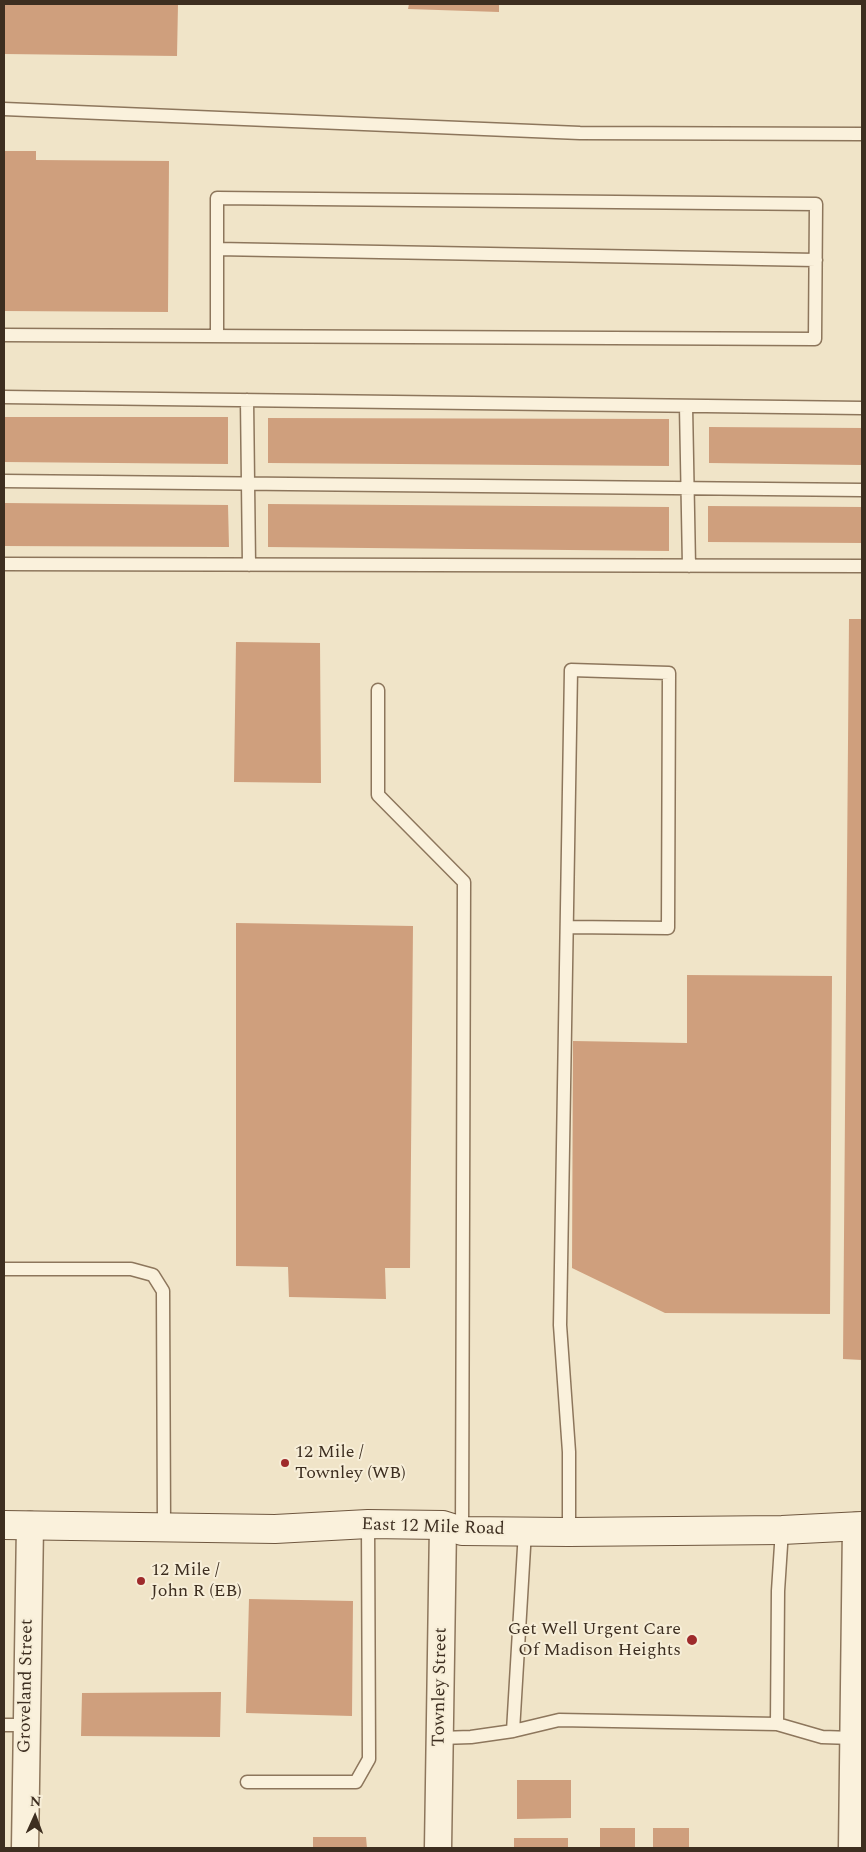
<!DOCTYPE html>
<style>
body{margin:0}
#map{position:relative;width:866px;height:1852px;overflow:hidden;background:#f0e4c8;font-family:Spectral,serif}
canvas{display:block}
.frame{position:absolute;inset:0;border:5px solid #3d2e20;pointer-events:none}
.north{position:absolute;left:10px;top:1792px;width:50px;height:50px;-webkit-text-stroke:4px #f7eed8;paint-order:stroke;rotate:2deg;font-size:14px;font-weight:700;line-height:20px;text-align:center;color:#3d2e20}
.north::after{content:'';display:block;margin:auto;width:18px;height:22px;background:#3d2e20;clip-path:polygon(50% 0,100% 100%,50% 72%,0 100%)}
</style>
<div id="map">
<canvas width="866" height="1852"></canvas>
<div class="frame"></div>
<div class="north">N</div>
</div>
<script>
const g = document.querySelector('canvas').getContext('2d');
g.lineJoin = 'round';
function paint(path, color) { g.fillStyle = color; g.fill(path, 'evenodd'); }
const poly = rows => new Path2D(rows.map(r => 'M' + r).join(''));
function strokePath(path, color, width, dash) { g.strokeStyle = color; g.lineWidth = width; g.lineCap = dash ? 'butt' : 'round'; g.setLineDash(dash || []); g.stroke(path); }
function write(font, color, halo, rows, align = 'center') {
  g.font = font + ' Spectral,serif'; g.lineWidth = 4; g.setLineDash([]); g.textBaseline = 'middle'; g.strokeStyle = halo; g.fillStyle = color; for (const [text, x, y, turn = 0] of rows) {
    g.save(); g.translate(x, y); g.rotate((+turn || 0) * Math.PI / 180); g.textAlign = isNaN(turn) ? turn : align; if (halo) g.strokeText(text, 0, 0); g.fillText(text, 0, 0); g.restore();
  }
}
const building = poly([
 [4,4,178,4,177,56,4,54],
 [409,4,499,4,499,12,408,9],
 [4,151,36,151,36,160,169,161,168,312,4,311],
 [4,417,228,417,228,464,4,462],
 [268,418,669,419,669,466,268,463],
 [709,427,862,428,862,465,709,463],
 [4,503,228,505,229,547,4,546],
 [268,504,669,507,669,551,268,547],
 [708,506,862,507,862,543,708,542],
 [849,619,862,619,862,1360,843,1359],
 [236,642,320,643,321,783,234,782],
 [236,923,413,926,410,1268,385,1268,386,1299,289,1297,288,1267,236,1266],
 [687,975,832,976,830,1314,665,1313,572,1268,573,1041,687,1043],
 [249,1599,353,1601,352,1716,246,1713],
 [221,1692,220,1737,81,1736,82,1693],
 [517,1780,571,1780,571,1818,517,1819],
 [600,1828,635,1828,635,1848,600,1848],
 [653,1828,689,1828,689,1848,653,1848],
 [313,1837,366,1837,367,1848,313,1848],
 [514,1838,568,1838,568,1848,514,1848]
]);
const lane = poly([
 [4,109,580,133,862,134],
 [217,249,816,260],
 [4,335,815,339,816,204,217,198,217,335],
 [4,397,862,408],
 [247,400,249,565],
 [686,406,689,566],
 [4,481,862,490],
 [4,564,862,566],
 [378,690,378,795,464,882,462,1531],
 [567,927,668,928,669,673,571,670,560,1325,569,1452,569,1532],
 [4,1269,131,1269,153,1275,163,1291,164,1527],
 [777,1724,778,1591,782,1530],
 [4,1725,27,1725],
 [513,1731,525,1531],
 [440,1738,471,1737,513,1731,559,1720,777,1724,822,1737,853,1738],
 [247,1782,356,1782,369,1759,368,1524]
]);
const street = poly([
 [25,1848,30,1525],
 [438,1848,443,1525],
 [852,1848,856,1526]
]);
const secondary = poly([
 [4,1525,275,1529,368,1524,443,1525,462,1531,569,1532,782,1530,862,1526]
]);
const markers = [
 [285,1463,5,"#9e2a2b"],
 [141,1581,5,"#9e2a2b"],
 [692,1640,6,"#9e2a2b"]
];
const poiNames = [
 ["12 Mile /",295,1453],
 ["Townley (WB)",295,1474],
 ["12 Mile /",151,1571],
 ["John R (EB)",151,1592],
 ["Get Well Urgent Care",681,1630,"right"],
 ["Of Madison Heights",681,1651,"right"]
];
const streetNames = [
 ["East 12 Mile Road",433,1528,2],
 ["Groveland Street",27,1686,-89],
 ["Townley Street",441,1687,-89]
];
paint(building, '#cf9f7d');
strokePath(lane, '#8d765c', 15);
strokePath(street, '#8d765c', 29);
strokePath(secondary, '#6f573f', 30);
strokePath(lane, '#faf1dc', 12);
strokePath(street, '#faf1dc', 26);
strokePath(secondary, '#faf1dc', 28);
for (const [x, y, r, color] of markers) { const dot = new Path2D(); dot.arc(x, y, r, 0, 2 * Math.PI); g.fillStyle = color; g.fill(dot); strokePath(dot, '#f7eed8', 2); }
write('18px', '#3d2e20', '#f7eed8', poiNames, 'left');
write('18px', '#3d2e20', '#f7eed8', streetNames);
</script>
